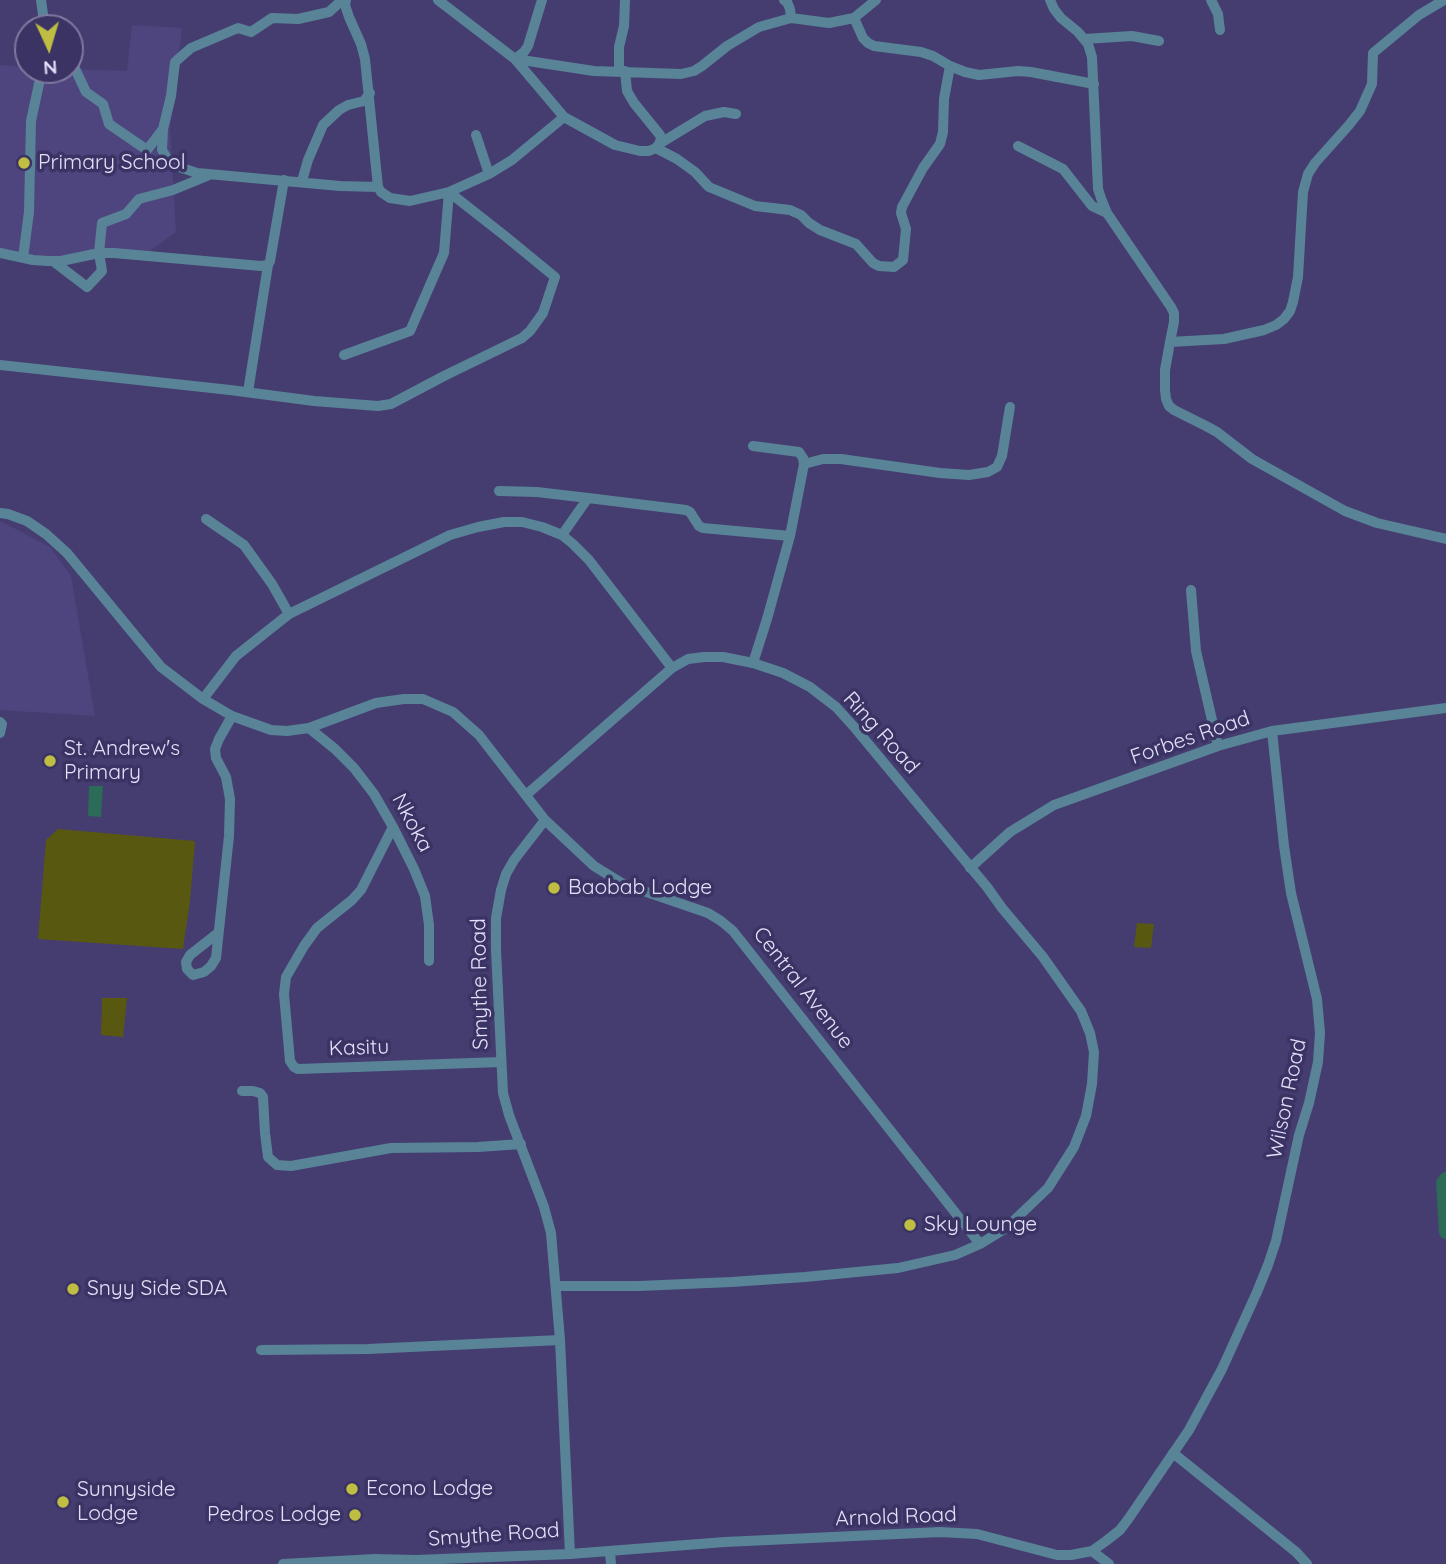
<!DOCTYPE html>
<style>
body{margin:0}
#map{position:relative;width:1446px;height:1564px;overflow:hidden;background:#453d70;font-family:Quicksand,sans-serif}
canvas{display:block}
.north{position:absolute;left:14px;top:14px;width:70px;height:70px;box-sizing:border-box;background:#3b3364;border:2px solid #7e79a0;border-radius:50%;rotate:176deg;font-size:19px;font-weight:700;line-height:28px;text-align:center;color:#e3e1fa}
.north::after{content:'';display:block;margin:auto;width:24px;height:32px;background:#bfbe42;clip-path:polygon(50% 0,100% 100%,50% 72%,0 100%)}
</style>
<div id="map">
<canvas width="1446" height="1564"></canvas>
<div class="north">N</div>
</div>
<script>
const g = document.querySelector('canvas').getContext('2d');
g.lineJoin = 'round';
function paint(path, color) { g.fillStyle = color; g.fill(path, 'evenodd'); }
const poly = rows => new Path2D(rows.map(r => 'M' + r).join(''));
function strokePath(path, color, width, dash) { g.strokeStyle = color; g.lineWidth = width; g.lineCap = dash ? 'butt' : 'round'; g.setLineDash(dash || []); g.stroke(path); }
function write(font, color, halo, rows, align = 'center') {
  g.font = font + ' Quicksand,sans-serif'; g.lineWidth = 7; g.setLineDash([]); g.textBaseline = 'middle'; g.strokeStyle = halo; g.fillStyle = color; for (const [text, x, y, turn = 0] of rows) {
    g.save(); g.translate(x, y); g.rotate((+turn || 0) * Math.PI / 180); g.textAlign = isNaN(turn) ? turn : align; if (halo) g.strokeText(text, 0, 0); g.fillText(text, 0, 0); g.restore();
  }
}
const built = poly([
 [132,25,182,28,170,129,176,232,150,251,40,262,0,256,0,65,28,67,28,70,70,70,70,69,127,71],
 [0,521,50,547,71,576,95,716,0,710]
]);
const green = poly([
 [58,829,195,841,190,901,183,949,38,939,46,840],
 [1137,923,1154,924,1151,948,1134,947],
 [102,998,127,998,123,1037,101,1035]
]);
const water = poly([
 [89,786,103,786,101,817,88,816]
]);
const river = poly([
 [1446,1179,1443,1183,1446,1232]
]);
const minor = poly([
 [41,0,45,28],
 [342,0,329,12,298,19,272,18,251,32,238,28,191,48,175,62,171,96,163,129,162,150,168,160,182,168,197,173,340,186,378,187,365,59,361,44,349,17,345,5,346,0],
 [438,0,515,59,564,117,615,145,640,151,649,151,656,148,659,144,661,139,660,135,634,103,627,91,625,71],
 [784,0,787,2,790,9,791,18,829,23,854,18,876,0],
 [1050,0,1054,9,1061,18,1078,32,1088,44,1092,57,1098,189,1102,201,1107,213,1171,307,1174,313,1174,322,1170,342],
 [1211,0,1218,14,1220,30],
 [1444,0,1419,15,1373,53,1372,84,1360,111,1349,125,1315,163,1308,174,1303,192,1298,277,1293,302,1290,311,1284,319,1276,325,1264,330,1224,339,1170,342,1165,370,1165,390,1166,399,1169,406,1174,410,1206,426,1217,432,1252,459,1345,511,1377,523,1446,539],
 [854,18,863,38,868,43,874,46,921,52,933,56,950,66,965,72,979,75,1018,71,1031,72,1094,84],
 [1084,39,1132,36,1159,41],
 [70,58,86,92,103,104,109,124,147,150,163,129],
 [515,59,594,71,681,74,694,71,702,66,727,46,759,27,791,18],
 [515,59,524,52,528,46,542,0],
 [619,71,619,47,624,26,625,0],
 [476,135,489,174],
 [659,144,705,116,724,112,736,114],
 [1018,146,1063,169,1092,206,1107,213],
 [656,148,677,159,695,172,709,187,755,206,790,210,801,215,809,223,820,230,856,244,873,263,879,266,894,267,903,260,906,229,901,213,902,207,923,168,940,144,943,132,944,99,950,66],
 [302,181,308,160,323,125,339,110,348,105,364,101,370,93],
 [378,187,381,192,390,198,410,201,449,192,489,174,512,160,564,117],
 [0,253,33,260,48,261,61,261,99,253,114,253,261,266,268,265,270,261,284,180],
 [23,258,29,212,31,121,42,70],
 [53,261,87,287,102,271,99,253,102,223,126,214,139,199,173,190,207,176],
 [344,355,410,331,444,253,449,192],
 [0,365,230,390,314,401,378,406,391,404,444,376,522,338,530,331,543,313,555,277,505,236,449,192],
 [248,392,268,265],
 [804,464,823,459,841,459,940,473,969,475,988,472,997,467,1002,456,1010,407],
 [499,491,537,492,588,498,562,535],
 [588,498,686,510,690,512,699,526,703,528,790,536],
 [0,513,8,514,27,521,46,534,67,553,161,667,203,699,232,716,271,730,287,731,309,728,376,703,404,699,423,699,453,712,479,735,545,820,594,866,620,882,632,887,708,913,721,921,733,931,980,1244],
 [206,519,244,545,272,584,289,614],
 [1191,590,1196,651,1218,746],
 [753,663,767,619,790,536,804,464,803,458,799,452,753,446],
 [203,699,236,656,289,614,450,535,478,527,504,522,522,522,542,527,562,535,573,544,589,560,672,668],
 [0,722,2,724,0,733],
 [309,728,335,749,354,768,374,794,393,827,414,869,425,896,429,925,429,961],
 [526,795,672,668,688,659,704,657,723,657,753,663,783,673,810,687,836,707,855,728,987,887,1002,908,1043,957,1081,1011,1090,1033,1094,1052,1092,1084,1086,1116,1074,1147,1048,1188,1006,1228,980,1244,955,1255,898,1268,805,1277,731,1282,639,1286,556,1286],
 [545,820,514,860,506,874,501,890,496,918,496,950,503,1093,509,1115,544,1207,551,1233,560,1340,570,1554],
 [393,827,361,890,352,900,317,928,304,946,286,977,284,994,290,1061,294,1067,298,1069,501,1062],
 [970,868,1010,832,1054,805,1218,746,1272,731,1446,708],
 [218,933,190,955,186,962,187,969,193,975,204,972,211,966,216,958,229,836,230,799,226,777,216,758,215,749,219,739,232,716],
 [242,1091,253,1091,260,1093,263,1097,265,1133,268,1157,277,1165,291,1166,391,1148,478,1147,521,1144],
 [261,1350,368,1349,560,1340],
 [1173,1453,1296,1552,1307,1564],
 [1092,1551,1109,1564],
 [610,1552,611,1564],
 [283,1564,375,1559,416,1560,570,1554,725,1542,940,1532,977,1534,1057,1555,1071,1555,1092,1551,1106,1541,1120,1530,1129,1518,1189,1430,1222,1369,1257,1292,1268,1265,1276,1241,1299,1135,1309,1103,1318,1062,1320,1033,1317,999,1291,893,1284,846,1272,731]
]);
const markers = [
 [24,163,7,"#bfbe42"],
 [50,761,7,"#bfbe42"],
 [554,888,7,"#bfbe42"],
 [910,1225,7,"#bfbe42"],
 [73,1289,7,"#bfbe42"],
 [352,1489,7,"#bfbe42"],
 [63,1502,7,"#bfbe42"],
 [355,1515,7,"#bfbe42"]
];
const poiNames = [
 ["Primary School",38,163],
 ["St. Andrew's",64,749],
 ["Primary",64,773],
 ["Baobab Lodge",568,888],
 ["Sky Lounge",924,1225],
 ["Snyy Side SDA",87,1289],
 ["Econo Lodge",366,1489],
 ["Sunnyside",77,1490],
 ["Lodge",77,1514],
 ["Pedros Lodge",341,1515,"right"]
];
const streetNames = [
 ["Ring Road",881,733,48],
 ["Forbes Road",1190,738,-19],
 ["Nkoka",412,823,62],
 ["Smythe Road",480,984,-91],
 ["Central Avenue",803,988,52],
 ["Kasitu",359,1048,-2],
 ["Wilson Road",1287,1099,-78],
 ["Arnold Road",896,1517,-2],
 ["Smythe Road",494,1535,-4]
];
paint(built, '#4e457f');
paint(green, '#585810');
paint(water, '#2b6b57');
strokePath(river, '#2b6b57', 14);
strokePath(minor, '#598498', 10);
for (const [x, y, r, color] of markers) { const dot = new Path2D(); dot.arc(x, y, r, 0, 2 * Math.PI); g.fillStyle = color; g.fill(dot); strokePath(dot, '#3b3364', 2.5); }
write('21px', '#e3e1fa', '#3b3364', poiNames, 'left');
write('21px', '#e3e1fa', '#3b3364', streetNames);
</script>
